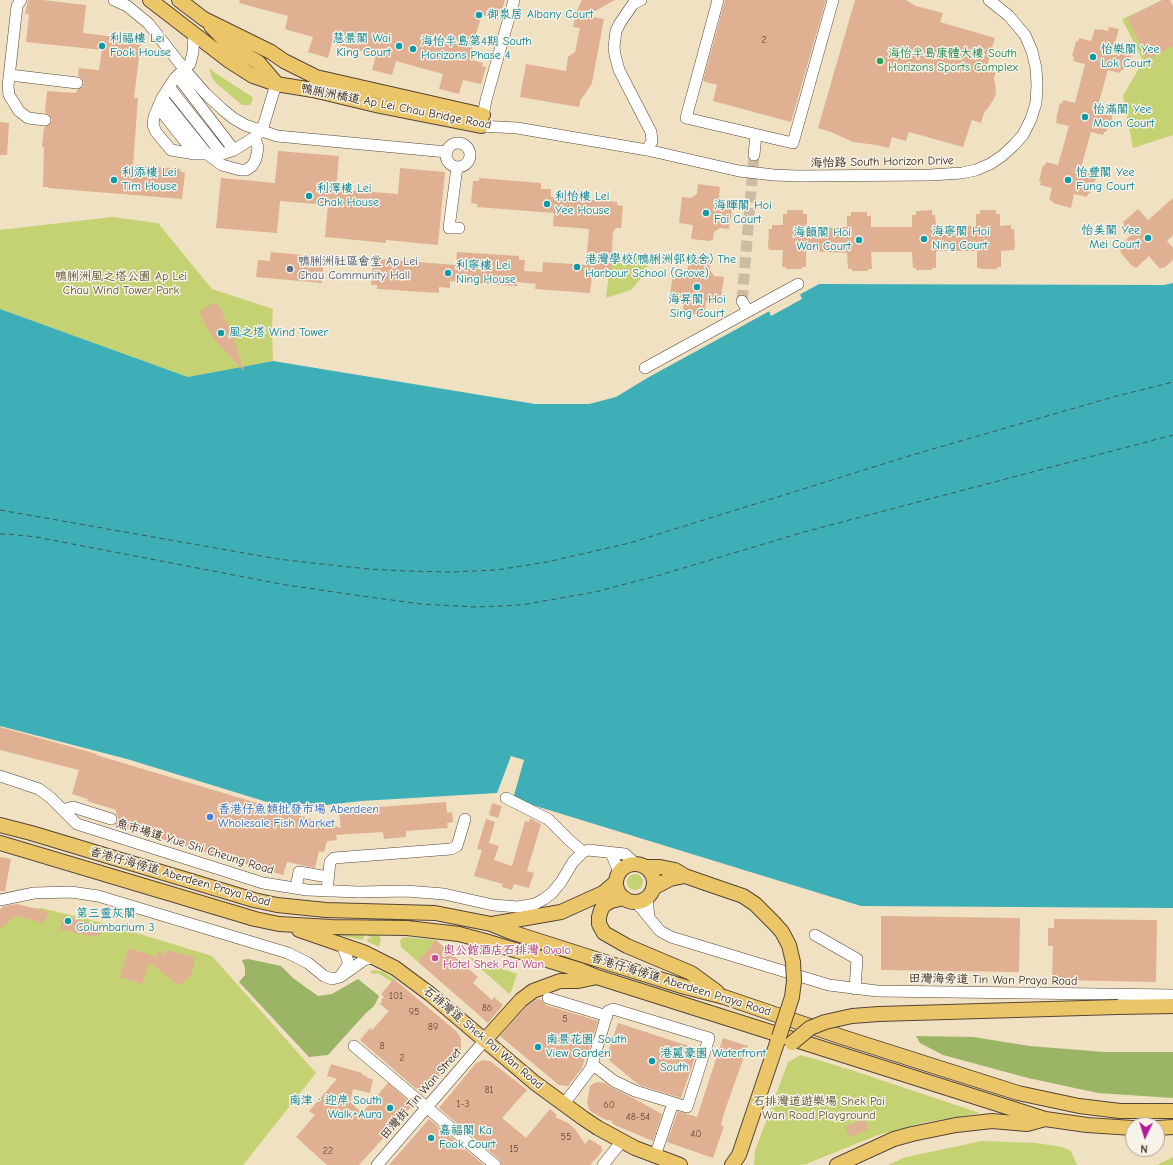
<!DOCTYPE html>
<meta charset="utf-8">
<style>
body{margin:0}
#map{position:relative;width:1173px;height:1165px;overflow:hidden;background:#f0e1c3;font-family:"Comic Neue",sans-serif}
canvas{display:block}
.north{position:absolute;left:1125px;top:1117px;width:40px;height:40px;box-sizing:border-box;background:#f7f3e8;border:1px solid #aca397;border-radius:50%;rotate:184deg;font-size:11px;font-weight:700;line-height:16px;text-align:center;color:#3b2a1e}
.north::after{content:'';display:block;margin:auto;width:14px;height:18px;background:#b5179e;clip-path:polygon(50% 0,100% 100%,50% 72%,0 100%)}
</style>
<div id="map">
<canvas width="1173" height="1165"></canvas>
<div class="north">N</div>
</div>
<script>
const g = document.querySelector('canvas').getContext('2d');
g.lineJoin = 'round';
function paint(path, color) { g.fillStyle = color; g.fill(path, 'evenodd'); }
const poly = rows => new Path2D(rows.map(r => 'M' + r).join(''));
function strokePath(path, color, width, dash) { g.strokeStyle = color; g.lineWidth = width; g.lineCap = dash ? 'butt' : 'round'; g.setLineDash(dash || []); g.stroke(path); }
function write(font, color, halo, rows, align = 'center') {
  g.font = font + ' "Comic Neue","LXGW WenKai TC",sans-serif'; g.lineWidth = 3; g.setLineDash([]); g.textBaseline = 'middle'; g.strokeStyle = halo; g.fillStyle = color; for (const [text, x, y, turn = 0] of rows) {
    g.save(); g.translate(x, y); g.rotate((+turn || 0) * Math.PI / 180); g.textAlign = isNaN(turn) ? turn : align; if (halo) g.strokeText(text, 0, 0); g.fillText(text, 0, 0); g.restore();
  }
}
const green = poly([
 [1164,0,1168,0,1173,6,1173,135,1133,148,1123,96,1143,61,1122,19],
 [209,67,215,73,251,96,253,98,251,104,249,105,242,105,216,83,212,78],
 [112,217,158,223,212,289,273,309,272,326,273,361,188,377,0,309,0,230],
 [611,255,651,258,644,275,631,290,606,298],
 '627 882a8 8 0 1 1 16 0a8 8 0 1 1-16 0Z',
 [41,908,107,924,212,956,316,1073,243,1165,0,1165,0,912],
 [338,931,347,935,364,933,363,940,337,935],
 [368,933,377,934,381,938,379,947,367,941,368,938,371,939,371,937,368,936],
 [404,937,436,940,418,962,401,947,400,940],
 [468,957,517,974,511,992,509,994],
 [375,970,383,972,394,979,392,982,378,973,373,974,370,971],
 [801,1055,851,1070,980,1113,922,1123,878,1135,806,1164,798,1165,754,1165,755,1151,788,1062],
 [982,1141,1036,1143,1062,1147,1071,1151,1077,1165,888,1165,906,1157],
 [1173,1157,1173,1165,1157,1165]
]);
const forest = poly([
 [248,959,281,966,293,978,318,996,332,994,358,979,379,996,374,1006,365,1014,328,1055,309,1057,239,982,245,975,245,968,242,960],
 [916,1036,973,1037,1030,1046,1104,1052,1173,1052,1173,1098,1098,1093,1028,1078,943,1055,920,1043]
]);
const water = poly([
 [1173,283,1173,908,861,906,513,799,524,760,511,756,497,793,361,801,291,809,267,802,127,759,0,726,0,309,188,377,273,361,535,404,589,404,616,397,649,377,819,284,1164,285]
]);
const pier = poly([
 [800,294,802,299,771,316,769,311]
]);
const ferry = poly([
 [0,510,278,559,321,564,369,569,406,571,451,572,497,570,547,562,630,543,912,455,1113,397,1173,382],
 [0,534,8,534,36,537,286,585,355,595,421,604,476,607,521,605,595,592,660,575,804,532,1173,435]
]);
const building = poly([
 [28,0,42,0,86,5,83,33,141,40,134,98,138,98,133,165,180,169,180,171,185,173,182,199,48,188,48,187,43,187,44,147,42,147,44,127,50,124,52,120,49,115,45,113,47,91,76,93,77,90,82,87,84,83,81,78,78,76,79,68,99,70,102,50,26,42,29,14,25,14],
 [240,0,505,0,499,20,482,15,477,30,469,59,483,63,482,66,486,67,481,84,463,80,459,94,439,89,443,74,410,65,396,61,392,75,372,70,376,55,346,47,332,43,328,58,308,52,313,37,285,29,288,16,239,3],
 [582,0,615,0,586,16,604,19,592,83,585,94,581,99,579,107,520,97,526,64,566,71,568,57,575,52,580,28,573,27,576,13],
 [725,0,826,0,791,122,713,101,717,85,703,81],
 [855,0,906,0,916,6,943,13,940,22,995,38,987,66,997,68,994,78,996,91,995,97,988,108,984,113,981,123,972,120,963,147,909,132,906,141,892,137,889,148,876,145,853,142,831,132,818,128],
 [1162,0,1170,0,1173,7,1173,46,1148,59,1127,18],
 [1109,27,1119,29,1114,47,1132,52,1130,61,1126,60,1123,70,1121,70,1120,73,1108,70,1097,109,1113,113,1111,123,1109,122,1106,132,1104,132,1103,135,1091,132,1080,171,1097,175,1094,184,1092,184,1090,194,1088,193,1087,197,1074,194,1071,208,1053,203,1053,201,1049,200,1052,188,1040,185,1041,181,1039,181,1043,165,1045,166,1046,162,1058,165,1069,126,1056,123,1057,119,1056,119,1060,103,1062,104,1063,100,1075,103,1085,64,1073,61,1074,57,1072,56,1076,41,1078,41,1079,38,1091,41,1095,29,1099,30,1100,29,1108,31],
 [0,122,9,123,7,155,0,155],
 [278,151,339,156,336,189,398,194,400,168,445,172,438,245,386,240,386,243,325,237,328,205,280,201,277,233,216,228,221,178,275,183],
 [479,178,541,183,541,189,551,189,551,197,617,202,617,205,623,206,621,228,615,228,615,231,613,231,611,270,605,269,605,277,592,276,590,293,535,289,536,284,517,282,517,286,450,281,450,288,439,287,439,293,377,289,377,285,371,285,373,262,379,263,379,259,456,265,457,252,519,256,519,260,525,260,524,271,542,272,543,262,586,265,589,229,553,226,554,213,477,207,478,204,471,203,473,181,479,181],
 [698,184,720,187,719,196,723,202,733,203,729,229,720,228,714,232,713,240,710,240,710,241,691,239,693,225,679,223,682,197,691,198,697,194],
 [1173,198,1173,235,1167,241,1173,248,1173,260,1164,268,1163,267,1160,269,1149,256,1136,268,1134,266,1133,267,1120,252,1121,251,1118,247,1130,236,1121,227,1124,224,1123,222,1138,209,1148,220],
 [787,210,803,210,803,214,807,214,807,226,821,226,821,228,847,227,847,216,851,216,851,212,867,212,867,216,871,216,871,227,912,227,912,215,916,215,916,211,932,210,932,215,935,215,936,226,976,226,976,214,980,214,980,210,996,210,996,214,1000,214,1000,226,1011,225,1011,229,1014,229,1015,246,1014,250,1001,251,1001,267,997,267,997,269,981,269,981,268,977,268,977,251,936,251,936,268,932,268,932,270,916,270,916,268,913,268,912,252,871,252,872,269,868,269,868,271,852,271,852,269,848,269,847,253,806,251,806,267,802,267,802,269,786,269,786,267,782,267,783,250,769,250,768,246,769,229,772,229,772,225,783,225,783,214,787,214],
 [271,252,324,257,322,283,256,277,258,260,270,261],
 [689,258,711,260,710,270,714,276,724,277,720,303,706,301,705,314,701,313,701,315,682,313,684,304,679,298,670,297,673,271,687,272],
 [215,302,220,308,233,336,244,371,218,344,208,330,199,312],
 [0,727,97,754,96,755,341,828,339,810,446,802,447,813,452,812,453,822,447,823,448,828,406,831,406,837,384,839,383,832,336,835,337,840,327,841,324,852,319,851,315,868,287,862,283,875,114,825,118,821,118,817,116,814,116,810,87,801,88,799,72,794,79,770,0,750],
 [492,803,502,806,498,818,489,815],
 [530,818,541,824,527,871,534,873,529,888,514,884,512,890,502,887,503,884,474,876,482,850,477,849,486,819,495,822,489,843,499,846,494,860,512,866,525,821,529,822],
 [0,857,11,859,5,891,0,891],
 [17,904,49,912,44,923,17,916,0,928,0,909,4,906],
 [63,916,103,927,100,936,95,935,94,937,60,929],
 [881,916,1020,918,1019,972,881,970],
 [1054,919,1157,920,1156,982,1052,980,1053,946,1048,946,1048,928,1054,928],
 [436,940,478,977,473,983,492,1000,494,997,503,1005,488,1023,418,962],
 [129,948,156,957,159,952,165,955,167,950,194,957,194,965,191,975,185,981,178,985,149,962,142,984,119,977],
 [394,979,456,1031,461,1038,461,1049,460,1052,425,1094,423,1093,422,1094,360,1040,370,1028,372,1030,389,1011,380,1004,382,1002,381,1000,384,997,381,994],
 [537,999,542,1000,546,1005,598,1021,586,1059,585,1057,582,1068,568,1086,559,1085,500,1036,527,1006],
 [618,1023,698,1049,681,1098,639,1085,611,1062,608,1058,608,1052],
 [723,1038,748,1046,725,1110,721,1125,724,1126,713,1158,667,1142,678,1111,697,1117],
 [483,1060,490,1061,494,1064,527,1090,502,1118,526,1138,550,1109,557,1115,555,1117,568,1123,575,1129,585,1144,589,1139,601,1146,602,1151,599,1155,590,1165,502,1165,500,1160,439,1108,476,1063],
 [331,1064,362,1073,362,1075,367,1076,367,1078,373,1079,370,1093,353,1089,350,1102,362,1113,388,1083,413,1105,359,1165,327,1165,296,1137,315,1115,309,1111,337,1079,327,1076],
 [598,1082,605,1083,611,1087,633,1098,662,1114,653,1141,617,1126,612,1123,612,1121,604,1119,590,1111,587,1103,590,1086,594,1083],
 [429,1119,484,1165,389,1165],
 [864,1119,869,1129,850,1137,845,1127]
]);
const minorTunnel = poly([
 [742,301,754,155]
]);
const minor = poly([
 [21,0,17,6,8,86,9,95,19,111,28,118,45,120],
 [114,0,127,6,148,23,185,70,205,93,222,109,233,118,245,125,277,136,447,152],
 [514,0,486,100,481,126,517,128,647,150,739,171,774,175,797,176,930,175,962,173,976,170,990,164,1002,156,1013,146,1023,135,1031,119,1036,103,1037,85,1036,68,1032,51,1025,35,1009,16,989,0],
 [641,0,633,4,620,23,616,31,614,47,615,55,619,70,651,132,652,141,647,150],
 [718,0,686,118,793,143,833,0],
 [194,34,193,52,190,64,175,78,169,87,162,98,154,117,153,125,156,132,171,150,195,154,222,154,234,150,255,137,261,131,264,124,276,84],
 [10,75,77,83],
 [178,77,234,150],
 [169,87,222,154],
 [162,98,207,154,222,165,240,170,246,170,252,166,256,159,258,148,255,137],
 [158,107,195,154],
 '446 155a12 12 0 1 1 24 0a12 12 0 1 1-24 0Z',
 [754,155,756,135],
 [457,167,449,228,459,228],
 [742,301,748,311],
 [645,368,798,284],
 [0,776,39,789,51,798,77,824,263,883,307,890,359,892,406,891,444,894,493,905,518,907,535,904,544,899,552,893,561,882,573,862,583,852,588,850,625,854,636,864],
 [506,798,548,819,569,840,583,852],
 [63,810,73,807,111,819],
 [611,853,619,872],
 [296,888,299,872,328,877],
 [327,891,330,862,334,858,451,849,457,846,465,819],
 [647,897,648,908,649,917],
 [0,900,34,893,71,892,98,896,288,953,308,963,324,976,332,979,340,977,364,960,375,957],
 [636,902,660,931,671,937,829,985,877,991,1173,995],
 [815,935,857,959,855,989],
 [341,945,344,950,348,961,348,965,341,975],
 [548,998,607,1016],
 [354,1046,495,1165],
 [564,1104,591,1068,608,1011,613,1009,709,1038,687,1107,635,1091,614,1081,592,1064],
 [655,1156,673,1103],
 [377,1165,485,1040],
 [603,1165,622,1141]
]);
const major = poly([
 [150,0,228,60,253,76,276,84,313,90,380,106,481,126],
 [179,0,204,19,271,52,284,61,316,77,483,115],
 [211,26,230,46,258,62,276,83],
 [0,825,31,833,254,900,277,905,326,910,435,913,491,924,511,932,605,962,685,987,724,997,842,1037,1018,1093,1079,1106,1120,1111,1173,1111],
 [0,843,255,919,279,924,332,927,407,928,459,934,485,941,580,970,597,977,1045,1119],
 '616 883a19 19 0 1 1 38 0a19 19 0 1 1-38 0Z',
 [645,867,660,867,675,870,685,876,705,883],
 [653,888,670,879,685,876],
 [624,898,611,901,604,905,601,910,599,917,599,924,604,933,627,946,691,973,717,992],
 [492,924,561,912,603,893,616,882],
 [299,930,363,952,395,968,430,994,535,1083,583,1118,598,1128,635,1148,680,1165],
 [1118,1007,1173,1006],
 [485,1040,521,1000,533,991,560,981,578,981,597,977],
 [1157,1128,1173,1127],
 [732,1165,739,1155,779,1037],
 [837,1165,894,1139,912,1134,956,1125,992,1121,1027,1124,1045,1119,1087,1125,1133,1128]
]);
const majorBridge = poly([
 [705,883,743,896,755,904,775,924,782,932,789,945,793,962,794,981,792,997,779,1037],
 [792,1043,810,1028,825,1022,852,1016,879,1014,1118,1007]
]);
const markers = [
 [479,15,4,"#0f9aa8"],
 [102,46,4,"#0f9aa8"],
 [399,46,4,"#0f9aa8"],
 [413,49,4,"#0f9aa8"],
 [1093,57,4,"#0f9aa8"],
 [880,61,4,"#2e9e5b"],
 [1085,117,4,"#0f9aa8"],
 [114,180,4,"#0f9aa8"],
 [1068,180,4,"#0f9aa8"],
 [309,196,4,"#0f9aa8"],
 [547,204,4,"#0f9aa8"],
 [706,213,4,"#0f9aa8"],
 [1148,238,4,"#0f9aa8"],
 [924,239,4,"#0f9aa8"],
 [859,240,4,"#0f9aa8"],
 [577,267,4,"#0f9aa8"],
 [290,269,4,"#5c6f8a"],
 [448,273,4,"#0f9aa8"],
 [697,287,4,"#0f9aa8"],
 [221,333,4,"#0f9aa8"],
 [210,817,4,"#3f7fe0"],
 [68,921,4,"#0f9aa8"],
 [435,958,4,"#d1479c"],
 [538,1047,4,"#0f9aa8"],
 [652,1061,4,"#0f9aa8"],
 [390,1108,4,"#0f9aa8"],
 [431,1138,4,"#0f9aa8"]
];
const numberNames = [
 ["2",764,40],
 ["101",396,996],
 ["86",487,1008],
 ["95",414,1012],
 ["5",565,1019],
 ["89",433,1027],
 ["8",382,1046],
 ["2",402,1058],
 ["81",489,1090],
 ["1-3",463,1104],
 ["60",609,1105],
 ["48-54",638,1117],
 ["40",696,1134],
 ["55",566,1137],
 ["15",514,1149],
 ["22",328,1151]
];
const cultureNames = [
 ["御泉居 Albany Court",487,15],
 ["利福樓 Lei",110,39],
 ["Fook House",110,53],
 ["慧景閣 Wai",391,39,"right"],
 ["King Court",391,53,"right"],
 ["海怡半島第4期 South",421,42],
 ["Horizons Phase 4",421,56],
 ["怡樂閣 Yee",1101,50],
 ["Lok Court",1101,64],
 ["怡滿閣 Yee",1093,110],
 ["Moon Court",1093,124],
 ["利添樓 Lei",122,173],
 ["Tim House",122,187],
 ["怡豐閣 Yee",1076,173],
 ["Fung Court",1076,187],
 ["利澤樓 Lei",317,189],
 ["Chak House",317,203],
 ["利怡樓 Lei",555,197],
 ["Yee House",555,211],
 ["海暉閣 Hoi",714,206],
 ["Fai Court",714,220],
 ["怡美閣 Yee",1140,231,"right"],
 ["Mei Court",1140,245,"right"],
 ["海寧閣 Hoi",932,232],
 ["Ning Court",932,246],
 ["海韻閣 Hoi",851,233,"right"],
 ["Wan Court",851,247,"right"],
 ["港灣學校(鴨脷洲邨校舍) The",585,260],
 ["Harbour School (Grove)",585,274],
 ["利寧樓 Lei",456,266],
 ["Ning House",456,280],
 ["海昇閣 Hoi",697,300,"center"],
 ["Sing Court",697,314,"center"],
 ["風之塔 Wind Tower",229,333],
 ["第三靈灰閣",76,914],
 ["Columbarium 3",76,928],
 ["南景花園 South",546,1040],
 ["View Garden",546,1054],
 ["港麗豪園 Waterfront",660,1054],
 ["South",660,1068],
 ["南津‧迎岸 South",382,1101,"right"],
 ["Walk･Aura",382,1115,"right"],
 ["嘉福閣 Ka",439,1131],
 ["Fook Court",439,1145]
];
const leisureNames = [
 ["海怡半島康體大樓 South",888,54],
 ["Horizons Sports Complex",888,68]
];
const streetNames = [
 ["鴨脷洲橋道 Ap Lei Chau Bridge Road",396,107,11],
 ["海怡路 South Horizon Drive",882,162,-1],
 ["魚市場道 Yue Shi Cheung Road",195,847,17],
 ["香港仔海傍道 Aberdeen Praya Road",180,877,16],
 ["田灣海旁道 Tin Wan Praya Road",993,980,1],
 ["香港仔海傍道 Aberdeen Praya Road",681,985,17],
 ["石排灣道 Shek Pai Wan Road",483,1038,40],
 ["田灣街 Tin Wan Street",421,1094,-49]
];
const serviceNames = [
 ["鴨脷洲社區會堂 Ap Lei",298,262],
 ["Chau Community Hall",298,276]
];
const parkNames = [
 ["鴨脷洲風之塔公園 Ap Lei",121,277],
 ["Chau Wind Tower Park",121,291],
 ["石排灣道遊樂場 Shek Pai",819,1102],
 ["Wan Road Playground",819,1116]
];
const shopNames = [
 ["香港仔魚類批發市場 Aberdeen",218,810],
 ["Wholesale Fish Market",218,824]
];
const hotelNames = [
 ["奧公館酒店石排灣 Ovolo",443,951],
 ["Hotel Shek Pai Wan",443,965]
];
paint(green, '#c5d274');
paint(forest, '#9cb466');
paint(water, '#3eafb6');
paint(pier, '#f0e1c3');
strokePath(ferry, '#3c5953', 1, [5, 4]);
paint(building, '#e0b093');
strokePath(minorTunnel, '#ccbca2', 11, [11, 5.5]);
strokePath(minor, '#564537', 12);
strokePath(major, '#564537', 16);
strokePath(minor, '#fff', 11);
strokePath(major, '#ebc669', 14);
strokePath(majorBridge, '#564537', 16, []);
strokePath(majorBridge, '#ebc669', 14);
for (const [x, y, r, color] of markers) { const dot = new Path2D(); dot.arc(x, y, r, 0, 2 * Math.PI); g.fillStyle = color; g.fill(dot); strokePath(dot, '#f7f3e8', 1.5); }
write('10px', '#644c3b', null, numberNames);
write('12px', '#0d838f', '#f7f3e8', cultureNames, 'left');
write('12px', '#27864d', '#f7f3e8', leisureNames, 'left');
write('12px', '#3b2a1e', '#f7f3e8', streetNames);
write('12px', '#4e5e75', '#f7f3e8', serviceNames, 'left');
write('12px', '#5e5434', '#f7f3e8', parkNames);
write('12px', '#366cbe', '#f7f3e8', shopNames, 'left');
write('12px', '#b23c85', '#f7f3e8', hotelNames, 'left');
</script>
